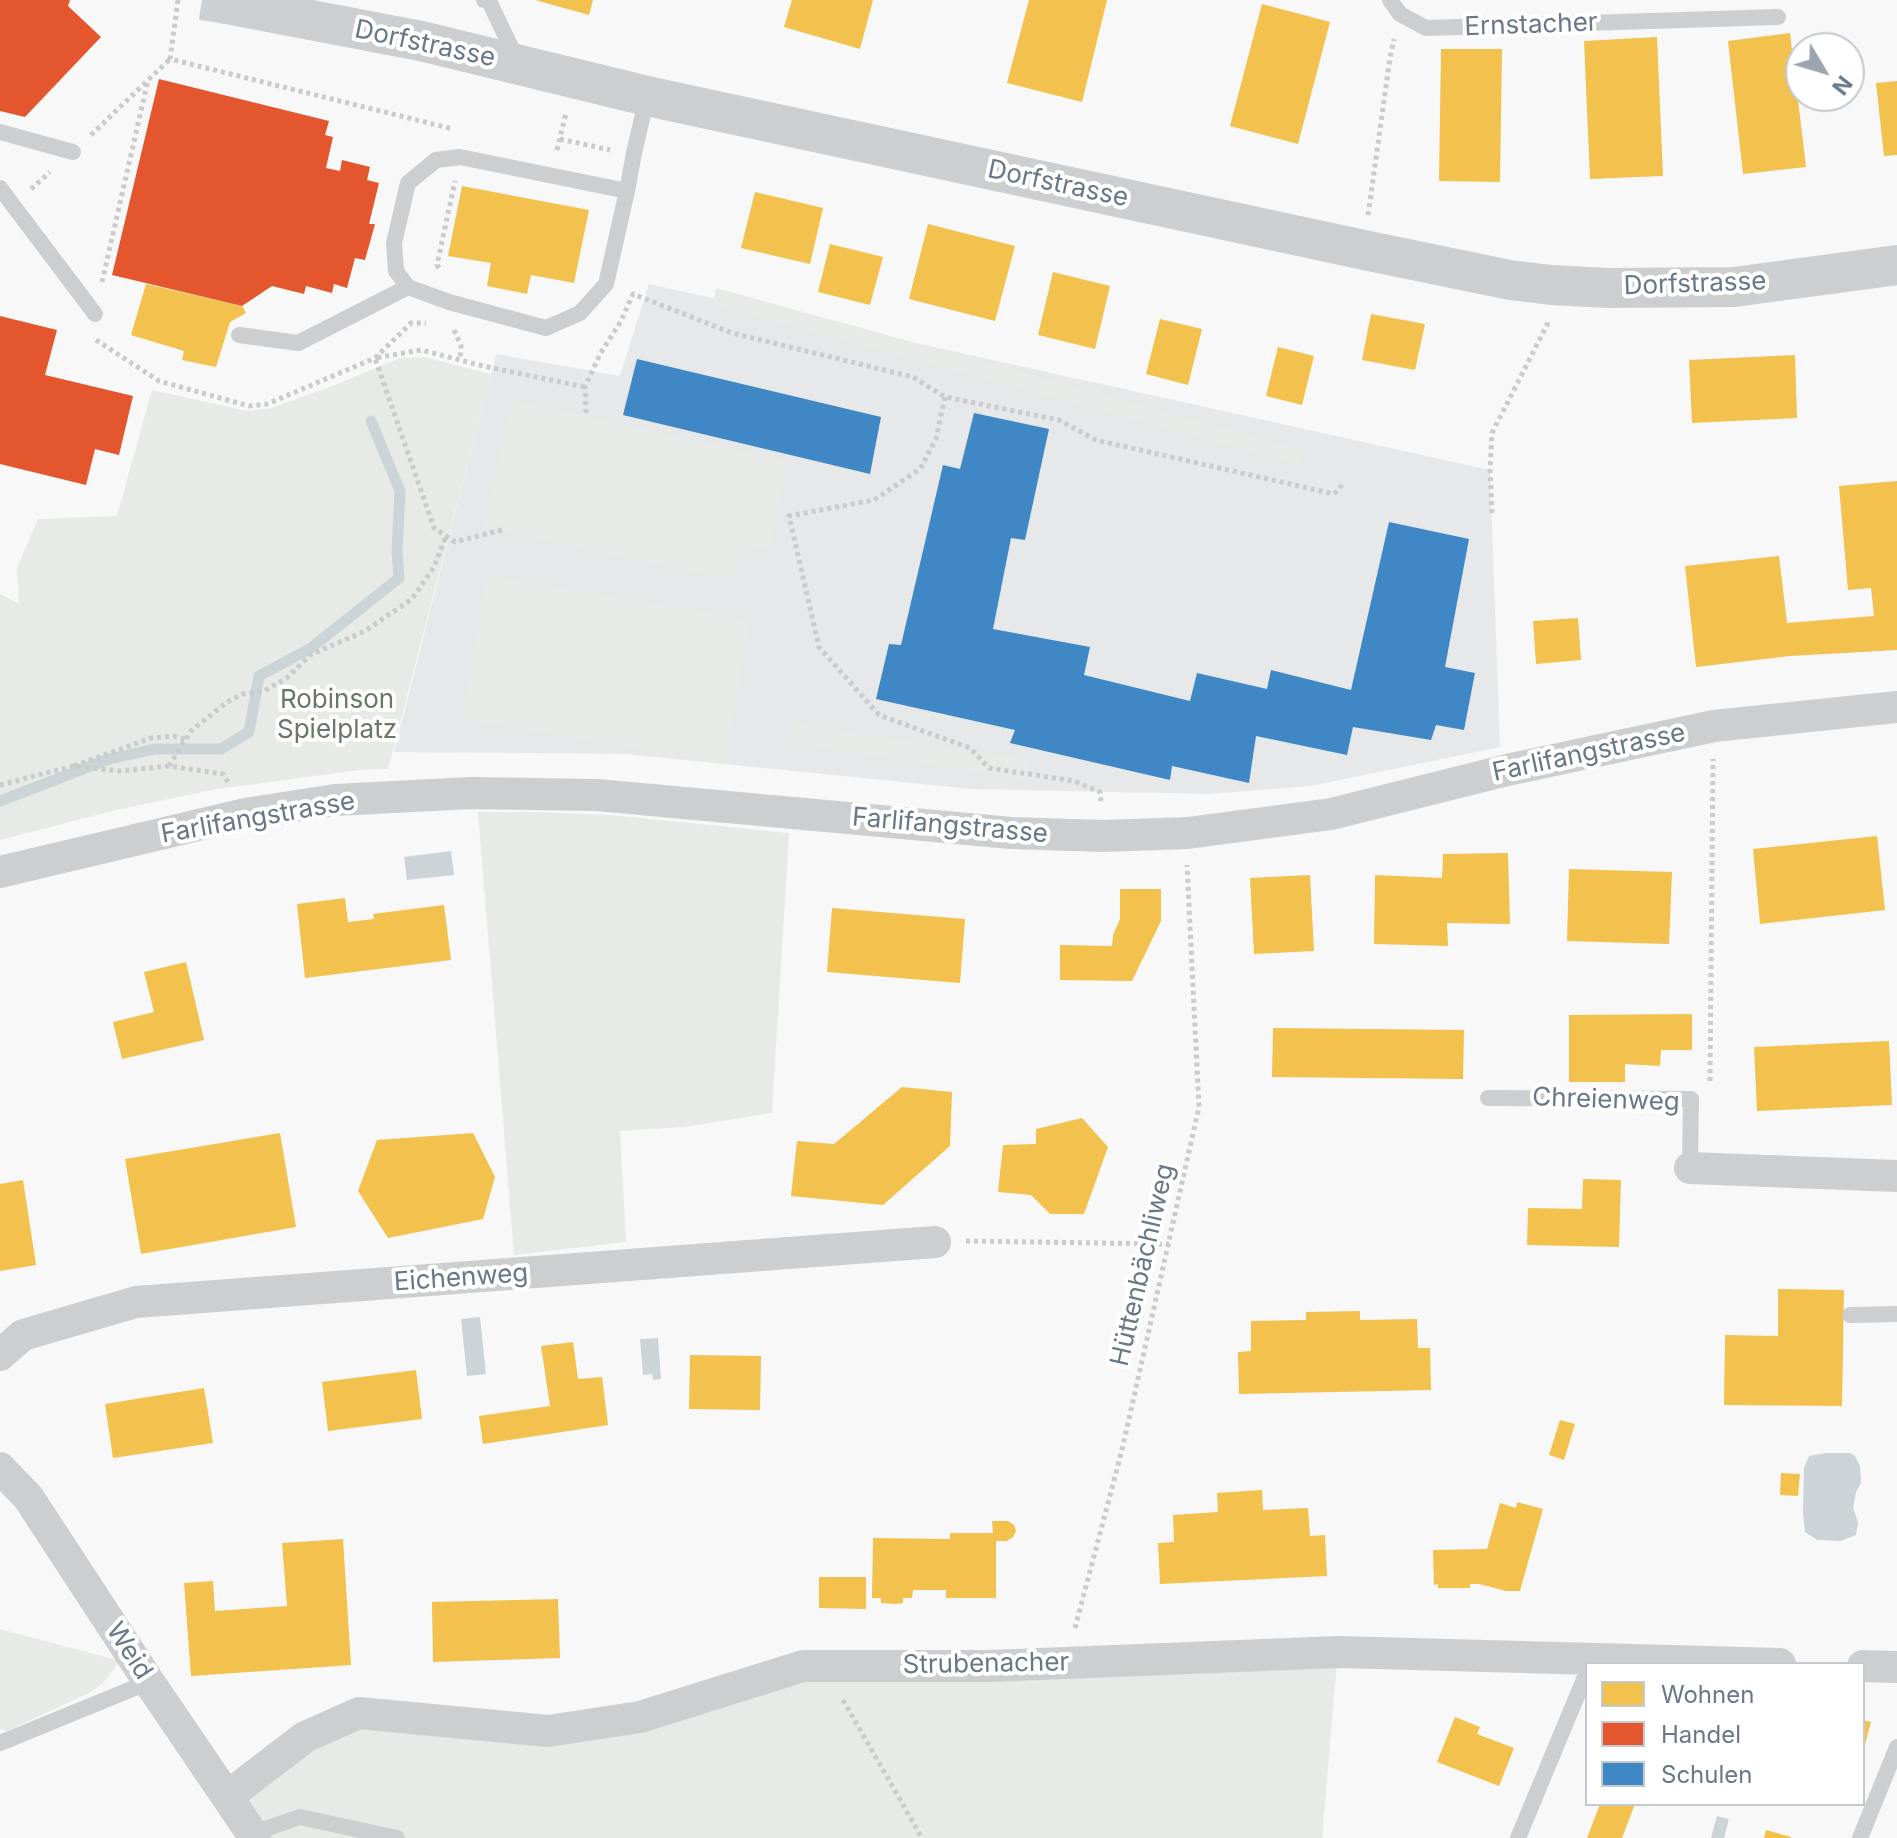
<!DOCTYPE html>
<meta charset="utf-8">
<style>
body{margin:0}
#map{position:relative;width:1897px;height:1838px;overflow:hidden;background:#f8f8f8;font-family:Inter,sans-serif}
canvas{display:block}
.legend{position:absolute;left:1585px;top:1662px;width:280px;height:144px;box-sizing:border-box;background:#fff;border:2px solid #c3c9cf;margin:0;padding:10px 14px;list-style:none;font-size:24px;color:#6a7787}
.legend li{display:flex;align-items:center;gap:16px;height:40px}
.legend b{width:40px;border:2px solid #c3c9cf}
.north{position:absolute;left:1785px;top:32px;width:80px;height:80px;box-sizing:border-box;background:#fff;border:2px solid #c3c9cf;border-radius:50%;rotate:128deg;font-size:22px;font-weight:700;line-height:32px;text-align:center;color:#6a7787}
.north::after{content:'';display:block;margin:auto;width:28px;height:36px;background:#9ca4af;clip-path:polygon(50% 0,100% 100%,50% 72%,0 100%)}
</style>
<div id="map">
<canvas width="1897" height="1838"></canvas>
<ul class="legend">
<li><b style="height:22px;background:#f2c14e"></b>Wohnen</li>
<li><b style="height:22px;background:#e4572e"></b>Handel</li>
<li><b style="height:22px;background:#3f88c5"></b>Schulen</li>
</ul>
<div class="north">N</div>
</div>
<script>
const g = document.querySelector('canvas').getContext('2d');
g.lineJoin = 'round';
function paint(path, color) { g.fillStyle = color; g.fill(path, 'evenodd'); }
const poly = rows => new Path2D(rows.map(r => 'M' + r).join(''));
function strokePath(path, color, width, dash) { g.strokeStyle = color; g.lineWidth = width; g.lineCap = dash ? 'butt' : 'round'; g.setLineDash(dash || []); g.stroke(path); }
function write(font, color, halo, rows, align = 'center') {
  g.font = font + ' Inter,sans-serif'; g.lineWidth = 8; g.setLineDash([]); g.textBaseline = 'middle'; g.strokeStyle = halo; g.fillStyle = color; for (const [text, x, y, turn = 0] of rows) {
    g.save(); g.translate(x, y); g.rotate((+turn || 0) * Math.PI / 180); g.textAlign = isNaN(turn) ? turn : align; if (halo) g.strokeText(text, 0, 0); g.fillText(text, 0, 0); g.restore();
  }
}
const built = poly([
 [649,284,1490,470,1500,747,1311,786,1208,794,971,789,626,754,394,752,496,354,620,376]
]);
const green = poly([
 [716,288,1304,450,1300,465,713,305],
 [424,357,491,374,388,769,360,770,217,789,116,810,0,840,0,594,19,604,17,568,38,519,117,516,152,390,247,411,271,408,330,387,400,358],
 [512,400,788,461,771,545,740,554,727,579,483,528],
 [487,575,750,620,725,764,462,719],
 [794,723,1030,760,1027,780,790,743],
 [478,812,535,812,610,815,789,833,772,1113,684,1127,620,1131,626,1242,514,1255],
 [0,1629,120,1661,104,1682,91,1692,7,1731,0,1729],
 [1338,1652,1322,1838,255,1838,228,1796,359,1713,548,1731,803,1666]
]);
const water = poly([
 [451,851,454,875,407,880,404,857],
 [480,1317,486,1374,467,1376,461,1319],
 [658,1338,661,1379,653,1380,652,1374,643,1375,640,1339],
 [1826,1453,1850,1453,1855,1456,1860,1466,1861,1483,1856,1492,1853,1508,1858,1522,1856,1535,1841,1541,1817,1540,1805,1532,1803,1513,1804,1468,1809,1456],
 [1717,1816,1729,1819,1724,1838,1711,1838]
]);
const homes = poly([
 [535,0,593,0,589,15],
 [792,0,873,0,860,49,784,27],
 [1029,0,1107,0,1082,102,1007,83],
 [1262,4,1330,22,1298,144,1230,126],
 [1790,33,1806,167,1743,174,1728,41],
 [1657,37,1663,176,1590,179,1584,41],
 [1441,49,1502,49,1500,182,1439,181],
 [1897,81,1897,155,1884,156,1876,83],
 [462,186,589,210,574,283,531,275,527,294,487,286,491,263,448,256],
 [755,192,823,208,810,264,741,248],
 [928,224,1015,246,995,321,909,299],
 [830,244,883,257,870,305,818,292],
 [1053,272,1110,286,1095,349,1038,335],
 [146,284,242,306,246,313,230,322,216,367,182,360,184,351,131,335],
 [1371,314,1425,324,1415,370,1362,360],
 [1160,319,1202,329,1188,385,1146,374],
 [1278,347,1314,356,1302,405,1266,396],
 [1795,355,1797,418,1692,423,1689,360],
 [1897,481,1897,650,1790,656,1696,667,1685,566,1779,556,1787,623,1874,616,1871,588,1848,590,1839,486],
 [1578,618,1581,660,1536,664,1533,621],
 [1877,836,1885,910,1760,924,1753,849],
 [1508,853,1510,924,1447,923,1448,946,1374,944,1375,875,1442,878,1443,854],
 [1569,869,1672,872,1669,944,1567,941],
 [1310,875,1314,951,1254,954,1250,878],
 [1120,889,1161,889,1161,921,1132,981,1060,980,1060,945,1112,946,1113,935,1120,919],
 [345,898,348,922,374,919,373,914,444,905,451,960,305,978,297,904],
 [832,908,965,919,960,983,827,972],
 [186,962,204,1040,122,1059,113,1022,154,1012,144,972],
 [1692,1014,1692,1050,1661,1050,1660,1066,1625,1064,1625,1082,1569,1082,1569,1015],
 [1273,1028,1464,1030,1463,1079,1272,1077],
 [1889,1041,1892,1105,1757,1111,1754,1047],
 [902,1087,952,1092,950,1146,883,1205,791,1196,797,1141,834,1144],
 [1082,1118,1108,1147,1084,1214,1050,1214,1031,1195,998,1192,1003,1145,1036,1144,1036,1129],
 [280,1133,296,1227,141,1254,125,1159],
 [473,1133,495,1177,483,1219,388,1238,358,1191,377,1140],
 [1583,1179,1621,1180,1619,1247,1527,1245,1528,1208,1582,1209],
 [23,1180,36,1265,0,1271,0,1184],
 [1778,1289,1844,1290,1842,1406,1724,1405,1725,1335,1778,1336],
 [1360,1311,1360,1320,1417,1319,1418,1348,1430,1348,1431,1390,1239,1394,1238,1352,1251,1351,1251,1321,1306,1320,1306,1312],
 [573,1342,578,1379,602,1377,608,1425,483,1444,479,1416,550,1406,541,1346],
 [690,1355,761,1356,760,1410,689,1409],
 [416,1370,422,1419,328,1431,322,1382],
 [204,1388,213,1443,113,1458,105,1404],
 [1560,1420,1575,1424,1564,1460,1549,1455],
 [1781,1473,1800,1474,1798,1496,1780,1495],
 [1262,1490,1263,1510,1308,1508,1310,1536,1325,1535,1327,1576,1160,1584,1158,1543,1174,1542,1173,1515,1218,1512,1217,1493],
 [1517,1502,1543,1509,1520,1591,1506,1591,1479,1584,1470,1584,1470,1588,1438,1588,1438,1584,1434,1585,1433,1550,1487,1549,1500,1503,1516,1508],
 [992,1521,1008,1521,1014,1525,1016,1531,1013,1537,1007,1541,996,1541,996,1598,946,1598,946,1590,913,1590,912,1598,903,1598,903,1603,896,1604,881,1603,881,1598,872,1598,873,1538,950,1539,950,1533,993,1533],
 [343,1539,351,1665,191,1676,184,1583,213,1581,215,1611,287,1606,282,1543],
 [819,1577,866,1577,866,1609,819,1608],
 [558,1599,560,1658,433,1662,432,1602],
 [1455,1717,1480,1727,1477,1734,1514,1748,1499,1786,1437,1762],
 [1863,1720,1871,1722,1864,1748,1863,1748],
 [1600,1804,1635,1804,1622,1838,1587,1838],
 [1766,1830,1791,1837,1791,1838,1764,1838]
]);
const shops = poly([
 [0,0,70,0,68,6,101,37,25,117,0,111],
 [159,79,329,121,325,135,333,137,326,168,340,171,342,160,370,167,367,180,379,183,369,224,375,224,365,260,355,258,347,288,334,284,332,293,306,286,304,294,272,286,242,306,112,275],
 [0,316,57,330,45,375,133,396,119,455,95,449,86,485,0,464]
]);
const schools = poly([
 [637,359,881,417,870,474,623,415],
 [974,413,1049,429,1025,540,1011,538,993,629,1090,647,1084,675,1190,701,1197,673,1267,689,1271,670,1351,690,1389,522,1469,539,1445,667,1475,673,1464,730,1436,725,1431,740,1353,727,1347,755,1256,736,1249,783,1172,766,1170,780,1010,743,1015,730,876,699,889,644,901,645,943,465,960,469]
]);
const stream = poly([
 [0,801,109,759,155,749,221,749,249,732,259,676,311,648,399,578,397,551,400,491,371,421]
]);
const tertiaryTunnel = poly([
 [202,0,227,4]
]);
const path = poly([
 [178,0,170,59,453,129],
 [91,135,170,59],
 [560,139,610,150],
 [557,150,566,113],
 [31,189,50,172],
 [1368,215,1390,58,1394,39],
 [439,268,437,265,455,181],
 [102,282,148,80],
 [454,330,461,346,460,360],
 [96,340,159,381,249,406,267,404,375,358,411,323,426,323],
 [945,397,936,439,920,469,874,500,789,516,819,647,879,715,970,748,989,768,1074,781,1100,792,1101,801],
 [586,413,585,387,600,354,621,321,633,294,732,333,913,377,945,397,1059,420,1096,440,1334,494,1345,482],
 [1492,513,1490,470,1492,433,1547,325,1547,320],
 [502,530,455,542,434,528,375,358,421,350,483,366,585,387],
 [74,766,151,738,174,736,186,740],
 [169,766,191,731,227,702,243,694,264,691,287,678,310,655,365,631,412,599,434,567,446,536],
 [0,785,73,766,120,771,169,766,223,774,229,784],
 [1710,1081,1713,759],
 [966,1241,1169,1244],
 [1075,1628,1122,1450,1199,1107,1187,865],
 [843,1700,922,1838]
]);
const service = poly([
 [484,0,489,1,517,60],
 [1390,0,1400,14,1426,28,1778,17],
 [0,132,73,152],
 [0,188,95,314],
 [627,191,460,157,436,160,408,183,394,243,396,271,408,287,449,302,546,328,580,313,606,284,627,191,634,153,647,97],
 [239,335,298,343,408,287],
 [1488,1098,1691,1099,1690,1168],
 [1850,1315,1897,1314],
 [0,1743,149,1682],
 [253,1833,300,1817,397,1838],
 [1518,1838,1587,1672],
 [1860,1838,1897,1747]
]);
const minor = poly([
 [0,872,245,814,335,800,471,793,597,795,1011,833,1103,836,1188,833,1331,814,1507,770,1714,726,1897,707],
 [1690,1168,1897,1176],
 [0,1355,23,1335,136,1302,935,1242],
 [0,1468,28,1497,149,1682,255,1838],
 [1863,1666,1897,1667],
 [228,1796,305,1737,359,1713,548,1731,640,1717,803,1666,990,1666,1338,1652,1780,1664]
]);
const tertiary = poly([
 [227,4,421,41,647,96,1364,250,1510,280,1551,285,1608,288,1734,287,1897,265]
]);
const streetNames = [
 ["Ernstacher",1531,25,-2],
 ["Dorfstrasse",425,44,12],
 ["Dorfstrasse",1058,184,12],
 ["Dorfstrasse",1695,284,-2],
 ["Farlifangstrasse",1589,753,-12],
 ["Farlifangstrasse",258,818,-10],
 ["Farlifangstrasse",950,826,5],
 ["Chreienweg",1606,1100,2],
 ["Hüttenbächliweg",1143,1265,-77],
 ["Eichenweg",461,1278,-4],
 ["Weid",129,1651,57],
 ["Strubenacher",986,1664,-1]
];
const parkNames = [
 ["Robinson",337,700],
 ["Spielplatz",337,730]
];
paint(built, '#e7e8e9');
paint(green, '#e7eae6');
paint(water, '#cdd4d8');
paint(homes, '#f2c14e');
paint(shops, '#e4572e');
paint(schools, '#3f88c5');
strokePath(stream, '#cdd4d8', 11);
strokePath(tertiaryTunnel, '#cdd1d6', 40, [40, 20]);
strokePath(path, '#cacbcc', 5, [4, 4]);
strokePath(service, '#cdcecf', 16);
strokePath(minor, '#cdcecf', 32);
strokePath(tertiary, '#cdcecf', 40);
write('26px', '#6a7787', '#fff', streetNames);
write('26px', '#667965', '#fff', parkNames);
</script>
